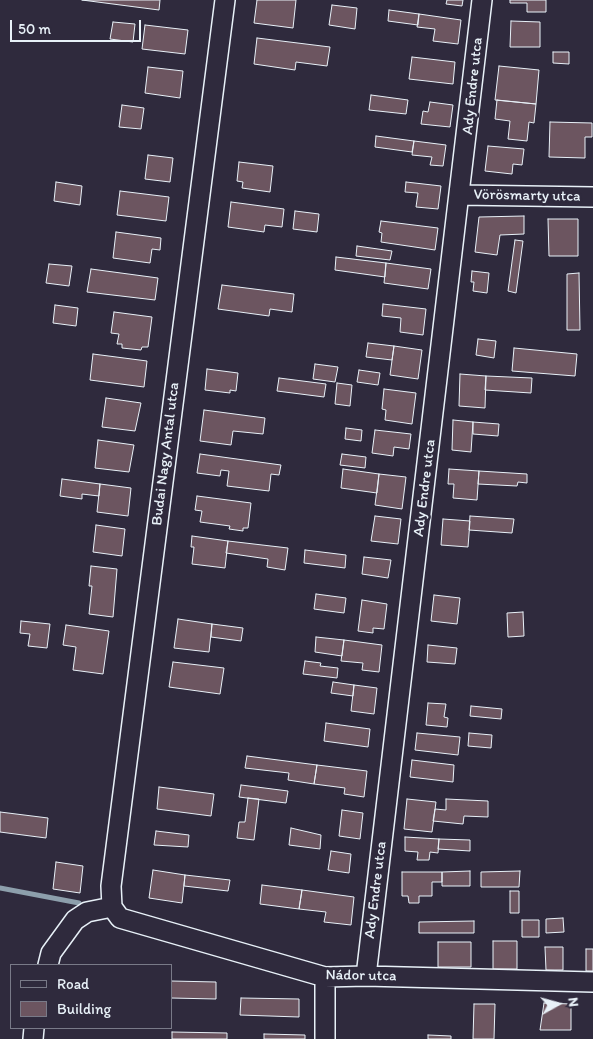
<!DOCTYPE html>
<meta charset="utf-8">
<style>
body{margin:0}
#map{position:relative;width:593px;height:1039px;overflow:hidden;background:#2f2a3d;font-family:Itim,sans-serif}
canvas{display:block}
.legend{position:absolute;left:10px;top:964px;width:162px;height:65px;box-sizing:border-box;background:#2f2a3d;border:1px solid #797a88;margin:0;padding:6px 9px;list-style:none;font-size:15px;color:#e8f1f8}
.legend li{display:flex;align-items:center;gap:10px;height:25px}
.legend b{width:25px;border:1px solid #797a88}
.north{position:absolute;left:533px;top:979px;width:50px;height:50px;-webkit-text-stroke:4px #2f2a3d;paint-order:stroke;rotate:83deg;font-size:14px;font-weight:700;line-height:20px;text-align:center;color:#e8f1f8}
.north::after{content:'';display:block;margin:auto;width:18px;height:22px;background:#e8f1f8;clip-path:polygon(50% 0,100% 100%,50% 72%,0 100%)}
.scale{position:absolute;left:10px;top:20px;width:131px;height:22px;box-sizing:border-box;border:2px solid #e8f1f8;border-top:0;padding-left:6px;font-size:15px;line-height:18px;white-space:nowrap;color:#e8f1f8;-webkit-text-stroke:4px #2f2a3d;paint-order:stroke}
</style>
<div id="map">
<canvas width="593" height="1039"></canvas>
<ul class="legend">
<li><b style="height:6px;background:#2f2a3d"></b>Road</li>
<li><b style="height:14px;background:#6c5560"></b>Building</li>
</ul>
<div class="north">N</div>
<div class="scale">50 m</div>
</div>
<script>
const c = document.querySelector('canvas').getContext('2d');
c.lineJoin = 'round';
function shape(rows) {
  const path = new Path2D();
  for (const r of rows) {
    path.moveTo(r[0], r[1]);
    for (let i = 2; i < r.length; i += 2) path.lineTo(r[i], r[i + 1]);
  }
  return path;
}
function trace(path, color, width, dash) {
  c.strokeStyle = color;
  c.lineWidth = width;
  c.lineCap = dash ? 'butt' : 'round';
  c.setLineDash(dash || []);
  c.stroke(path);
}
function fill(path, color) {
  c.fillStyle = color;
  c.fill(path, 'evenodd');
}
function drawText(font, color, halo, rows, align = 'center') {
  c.font = font + ' Itim,sans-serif';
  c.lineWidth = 5;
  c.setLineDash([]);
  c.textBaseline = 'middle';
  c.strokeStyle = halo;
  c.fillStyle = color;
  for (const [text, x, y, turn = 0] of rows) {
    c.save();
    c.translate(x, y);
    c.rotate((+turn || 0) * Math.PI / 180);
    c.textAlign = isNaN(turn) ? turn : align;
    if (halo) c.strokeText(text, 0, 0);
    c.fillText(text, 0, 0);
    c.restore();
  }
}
trace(shape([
 [0,888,79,903]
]), '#8d9fac', 5);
const building = shape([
 [82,0,160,0,159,10,82,0],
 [257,0,296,0,293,28,254,23,257,0],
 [447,0,463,0,462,6,446,4,447,0],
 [510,0,546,0,546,12,527,12,527,3,510,3,510,0],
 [332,5,357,8,355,29,329,25,332,5],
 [389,10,419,14,418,25,388,21,389,10],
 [419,14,461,20,458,44,433,41,435,29,417,27,419,14],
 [511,21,540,22,540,47,510,47,511,21],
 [113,22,135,24,133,42,110,39,113,22],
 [145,25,188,30,185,54,142,49,145,25],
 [257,38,330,47,327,66,296,62,295,70,254,64,257,38],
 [553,52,569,52,569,64,553,63,553,52],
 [412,57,455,62,453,84,409,79,412,57],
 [499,66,539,70,536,104,495,100,499,66],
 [148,67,183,71,180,98,145,93,148,67],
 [371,95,408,100,406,114,369,110,371,95],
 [497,100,536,104,534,123,529,122,527,141,508,139,510,121,495,119,497,100],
 [430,102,453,105,450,127,421,124,423,111,428,112,430,102],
 [122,105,144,108,141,129,119,127,122,105],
 [550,122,592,123,592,137,585,137,585,158,549,157,550,122],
 [376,136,414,141,412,152,375,147,376,136],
 [414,141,446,145,443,166,430,165,432,157,412,155,414,141],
 [488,146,524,149,522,165,513,164,512,174,485,171,488,146],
 [148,155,173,158,170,182,145,179,148,155],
 [239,162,273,166,270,192,242,188,243,182,237,181,239,162],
 [56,182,82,186,80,205,54,201,56,182],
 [406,182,441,186,438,209,416,207,418,193,405,192,406,182],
 [120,191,169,197,166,221,117,215,120,191],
 [231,202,284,209,282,227,265,225,264,232,228,227,231,202],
 [295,211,319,214,317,232,293,229,295,211],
 [524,216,524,234,500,235,497,255,475,252,479,217,524,216],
 [548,219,578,219,578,256,549,256,548,219],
 [381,221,438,228,435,250,381,242,382,233,379,232,381,221],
 [116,232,161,238,160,250,152,249,150,263,113,258,116,232],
 [515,240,523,241,516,293,508,291,515,240],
 [357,246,392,251,390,260,356,256,357,246],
 [336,257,386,263,385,277,335,270,336,257],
 [386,263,431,269,428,289,384,283,386,263],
 [49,264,72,266,69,286,46,283,49,264],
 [91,269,158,278,155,300,87,292,91,269],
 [472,271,489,273,487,293,473,291,474,282,471,282,472,271],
 [579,273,580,330,567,330,567,274,579,273],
 [222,285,294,294,292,312,270,309,269,316,218,309,222,285],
 [383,304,426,309,423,335,400,332,401,318,382,316,383,304],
 [55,305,78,308,76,326,53,323,55,305],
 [114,312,152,317,148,347,142,347,141,350,122,348,122,344,117,344,119,334,111,333,114,312],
 [478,339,496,341,494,358,476,355,478,339],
 [368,343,394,346,392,360,366,357,368,343],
 [394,346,422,350,418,379,390,375,394,346],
 [514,348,577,354,575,376,512,371,514,348],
 [93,354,147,361,144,387,90,380,93,354],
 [315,364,338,367,335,382,313,379,315,364],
 [207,369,238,373,236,391,230,390,230,393,205,390,207,369],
 [359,370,380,373,378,385,357,382,359,370],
 [460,374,486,376,485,408,459,406,460,374],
 [486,376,532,378,531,393,485,390,486,376],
 [279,378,326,384,324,397,277,391,279,378],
 [337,383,352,385,350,406,335,404,337,383],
 [384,389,416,393,412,424,385,420,386,410,382,409,384,389],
 [106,398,141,403,135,431,102,427,106,398],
 [204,410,265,418,263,434,233,431,231,445,200,441,204,410],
 [453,420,473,422,471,452,452,450,453,420],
 [473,422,499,424,498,436,473,434,473,422],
 [346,428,362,430,361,441,345,439,346,428],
 [375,430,411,434,409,449,394,447,393,456,372,453,375,430],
 [98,440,134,445,129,472,95,468,98,440],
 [200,454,281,465,279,475,271,474,269,491,227,486,229,471,221,470,220,476,197,473,200,454],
 [342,454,366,457,365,468,340,465,342,454],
 [343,469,379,474,377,493,341,488,343,469],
 [449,469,479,471,477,500,453,498,454,484,448,484,449,469],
 [479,471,527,474,527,483,518,482,517,486,478,484,479,471],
 [379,474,406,477,402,509,375,505,379,474],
 [62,479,100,484,99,496,82,494,82,499,60,496,62,479],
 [100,484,131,488,128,516,97,512,100,484],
 [197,496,251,503,248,528,243,528,243,531,229,529,230,526,200,522,202,511,195,510,197,496],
 [375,516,401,519,398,544,371,541,375,516],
 [470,516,514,519,512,533,469,530,470,516],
 [443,519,470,521,468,547,441,545,443,519],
 [96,525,125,529,122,556,93,552,96,525],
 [192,536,228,541,225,568,192,564,194,547,191,547,192,536],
 [228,541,288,548,285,570,267,567,268,559,226,553,228,541],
 [305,550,346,555,345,568,304,563,305,550],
 [364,557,391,560,388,578,362,574,364,557],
 [91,566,117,569,113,617,89,614,92,586,89,586,91,566],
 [316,594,346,598,344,613,314,609,316,594],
 [434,595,460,598,457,624,431,621,434,595],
 [362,600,387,604,384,629,373,628,373,633,358,631,362,600],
 [523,612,524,636,508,637,507,613,523,612],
 [178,619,212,624,209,652,174,648,178,619],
 [21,621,50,624,47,648,28,646,30,634,20,633,21,621],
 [212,624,243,628,241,641,211,637,212,624],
 [66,625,109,631,103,674,73,670,76,647,63,645,66,625],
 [316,637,344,640,342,656,315,652,316,637],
 [344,640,382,645,379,672,362,670,363,663,341,661,344,640],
 [428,645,457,648,455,664,427,662,428,645],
 [305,661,321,663,320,666,338,668,337,678,303,674,305,661],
 [173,662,224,668,220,694,169,687,173,662],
 [333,682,354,685,353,696,331,693,333,682],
 [354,685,377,688,374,714,351,711,354,685],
 [428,703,446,704,444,717,448,718,447,727,426,725,428,703],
 [471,706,502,709,501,719,470,716,471,706],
 [326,723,370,729,368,747,324,741,326,723],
 [417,733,460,737,458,755,415,750,417,733],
 [469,733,492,735,491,748,468,746,469,733],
 [247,756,317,765,314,784,288,780,289,773,245,768,247,756],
 [412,760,454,765,453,782,410,777,412,760],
 [317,765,367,771,364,797,344,794,345,788,314,784,317,765],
 [241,785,288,791,286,803,239,797,241,785],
 [159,787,214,794,211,816,157,809,159,787],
 [248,798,259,799,254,840,237,838,239,822,245,822,248,798],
 [407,799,436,802,432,832,404,829,407,799],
 [446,799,488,801,488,817,464,816,463,824,433,821,435,809,446,810,446,799],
 [342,810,363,813,360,839,339,836,342,810],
 [0,812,48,818,46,838,0,832,0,812],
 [291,828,321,835,320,849,289,845,291,828],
 [156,831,189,835,188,847,154,845,156,831],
 [405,837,439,839,438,853,430,852,429,860,417,860,418,852,405,851,405,837],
 [439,839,470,840,470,851,438,849,439,839],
 [331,851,351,854,349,873,328,870,331,851],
 [56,862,83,866,80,893,53,889,56,862],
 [153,870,185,875,182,903,149,898,153,870],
 [470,871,470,886,442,886,442,872,470,871],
 [520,871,519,887,481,887,481,872,520,871],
 [402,872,442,872,442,882,432,882,432,896,419,896,419,903,409,903,408,896,402,896,402,872],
 [185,875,230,880,228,891,184,886,185,875],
 [262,885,302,890,299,909,260,904,262,885],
 [302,890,354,897,351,925,324,922,326,912,299,909,302,890],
 [510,891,519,891,519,913,510,913,510,891],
 [563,918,564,932,546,933,546,919,563,918],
 [522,920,539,920,539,937,522,937,522,920],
 [474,921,474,933,419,933,419,922,474,921],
 [493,941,517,941,517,969,493,969,493,941],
 [438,942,471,942,471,967,438,967,438,942],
 [545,947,563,947,563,970,546,970,545,947],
 [586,949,593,949,593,971,586,971,586,949],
 [171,981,216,982,216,999,171,998,171,981],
 [241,998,299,999,299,1017,240,1015,241,998],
 [544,1003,571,1004,571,1030,540,1030,544,1003],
 [474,1004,495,1004,494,1039,473,1039,474,1004],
 [172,1032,227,1033,227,1039,172,1039,172,1032],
 [264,1034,305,1035,305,1039,264,1039,264,1034],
 [428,1035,451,1036,451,1039,428,1039,428,1035]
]);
fill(building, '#6c5560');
trace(building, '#e8f1f8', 1);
const street = shape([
 [461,195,593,197],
 [112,907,111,886,225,0],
 [112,907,120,918,325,977,366,976,593,982],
 [48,965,51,953,75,920,87,912,112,907],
 [366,976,482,0],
 [33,1039,34,1028],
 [325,1039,325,977]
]);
trace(street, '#e8f1f8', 22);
trace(street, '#2f2a3d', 19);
drawText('15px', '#e8f1f8', '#2f2a3d', [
 ["Ady Endre utca",473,86,-84],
 ["Vörösmarty utca",527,196,1],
 ["Budai Nagy Antal utca",166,454,-83],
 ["Ady Endre utca",425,488,-83],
 ["Ady Endre utca",376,890,-83],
 ["Nádor utca",361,976,1]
]);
</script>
